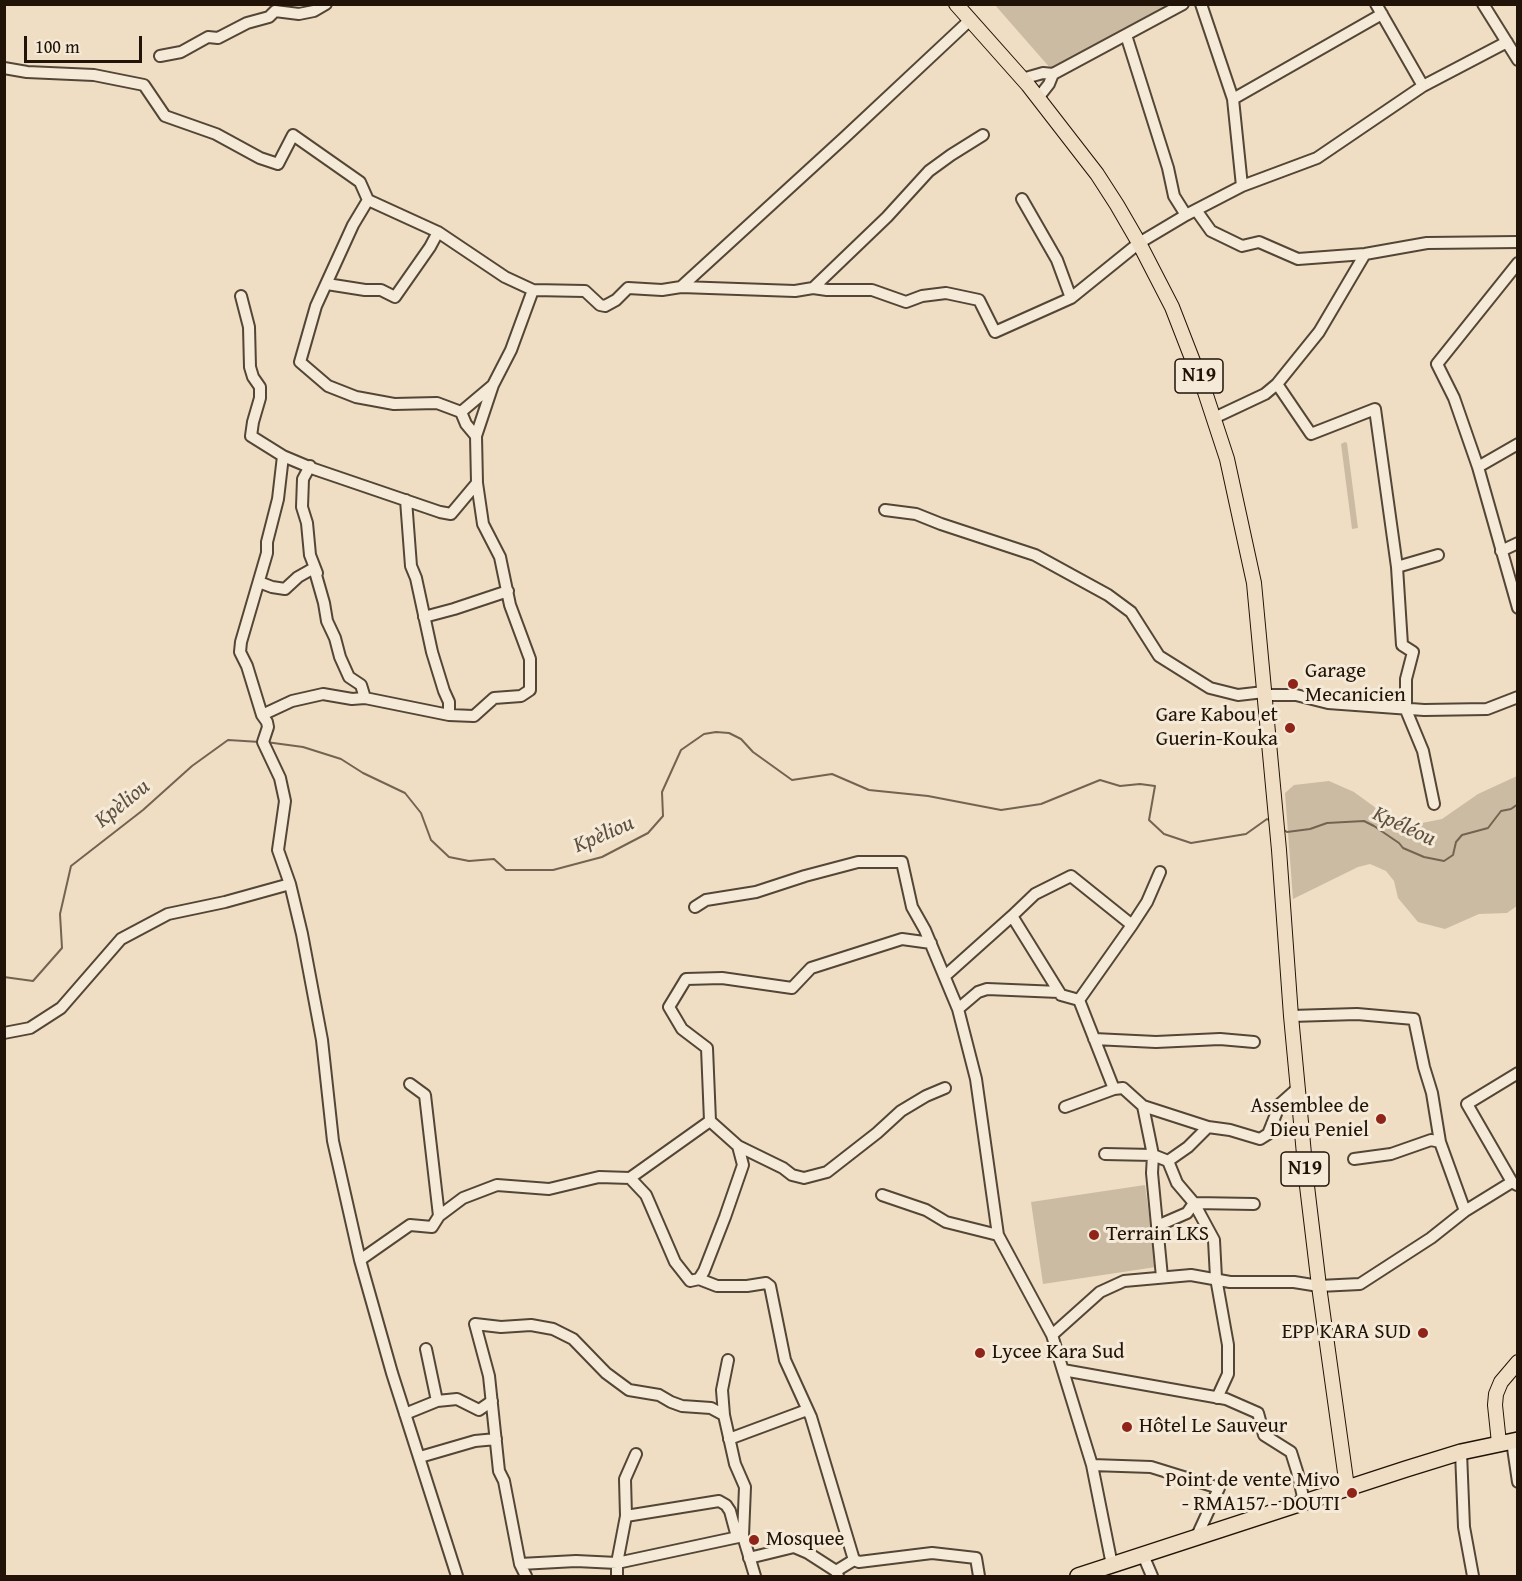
<!DOCTYPE html>
<meta charset="utf-8">
<style>
body{margin:0}
#map{position:relative;width:1522px;height:1581px;overflow:hidden;background:#efdec3;font-family:"Gentium Book Plus",serif}
canvas{display:block}
.frame{position:absolute;inset:0;border:6px solid #211307;pointer-events:none}
.scale{position:absolute;left:24px;top:36px;width:118px;height:27px;box-sizing:border-box;border:3px solid #211307;border-top:0;padding-left:8px;font-size:18px;line-height:21px;white-space:nowrap;color:#211307;-webkit-text-stroke:4px #f5ead8;paint-order:stroke}
</style>
<div id="map">
<canvas width="1522" height="1581"></canvas>
<div class="frame"></div>
<div class="scale">100 m</div>
</div>
<script>
const c = document.querySelector('canvas').getContext('2d');
c.lineJoin = 'round';
function fill(path, color) {
  c.fillStyle = color;
  c.fill(path, 'evenodd');
}
function shape(rows) {
  const path = new Path2D();
  for (const r of rows) {
    path.moveTo(r[0], r[1]);
    for (let i = 2; i < r.length; i += 2) path.lineTo(r[i], r[i + 1]);
  }
  return path;
}
function trace(path, color, width, dash) {
  c.strokeStyle = color;
  c.lineWidth = width;
  c.lineCap = dash ? 'butt' : 'round';
  c.setLineDash(dash || []);
  c.stroke(path);
}
function drawText(font, color, halo, rows, align = 'center') {
  c.font = font + ' "Gentium Book Plus",serif';
  c.lineWidth = 6;
  c.setLineDash([]);
  c.textBaseline = 'middle';
  c.strokeStyle = halo;
  c.fillStyle = color;
  for (const [text, x, y, turn = 0] of rows) {
    c.save();
    c.translate(x, y);
    c.rotate((+turn || 0) * Math.PI / 180);
    c.textAlign = isNaN(turn) ? turn : align;
    if (halo) c.strokeText(text, 0, 0);
    c.fillText(text, 0, 0);
    c.restore();
  }
}
fill(shape([
 [995,5,1168,5,1051,69],
 [1345,442,1347,443,1358,528,1352,529,1341,444],
 [1517,776,1517,906,1507,913,1479,914,1445,929,1418,922,1398,898,1394,881,1386,871,1370,864,1358,867,1293,899,1285,793,1294,785,1329,781,1354,792,1402,827,1442,819,1478,794],
 [1145,1185,1156,1267,1043,1284,1031,1202]
]), '#ccbba3');
trace(shape([
 [266,742,303,747,341,759,363,773,405,793,421,813,431,840,449,857,469,861,494,859,506,870,553,870,602,857,648,833,663,816,662,792,681,750,704,734,716,732,729,733,741,739,753,752,792,780,832,774,869,790,928,796,1001,810,1041,804,1100,780,1120,786,1140,784,1155,786,1149,820,1164,834,1191,843,1246,834,1267,819,1272,822],
 [1284,830,1287,832,1310,829,1327,823,1364,821,1374,826,1399,843,1403,848,1424,857,1444,861,1453,855,1456,842,1462,835,1488,828,1501,811,1511,809,1518,804],
 [4,977,33,981,62,948,60,914,71,866,143,810,192,766,228,740,260,742]
]), '#736351', 2);
const minor = shape([
 [1201,4,1233,99,1242,186],
 [1376,4,1423,86],
 [1483,4,1518,60],
 [1126,35,1168,168,1174,196,1186,215],
 [160,56,181,52,208,37,218,38,247,23,269,17,275,11,299,14,314,11,326,4],
 [4,68,27,72,94,75,144,85,165,116,216,134,260,158,278,164,293,135,360,182,368,200,438,232,505,277,533,290,585,291,600,305,605,306,616,300,628,288,662,290,681,287,795,291,813,288,827,290,872,290,906,302,922,296,946,293,979,300,995,332,1071,298,1139,243,1186,215,1242,186,1317,158,1423,86,1507,42],
 [1022,79,1043,73,1053,74,1183,4],
 [1038,98,1049,84,1053,74],
 [1233,99,1382,14],
 [1022,199,1057,260,1071,298],
 [368,200,353,225,316,306,300,362,328,386,356,397,394,404,437,403,461,412,493,385],
 [1196,210,1211,231,1242,246,1259,242,1298,259,1365,254,1427,243,1518,242],
 [1518,263,1437,364,1454,398,1478,467,1518,608],
 [327,284,365,290,381,290,395,297,430,247,438,232],
 [681,287,845,137,970,20],
 [813,288,887,217,929,171,951,155,983,135],
 [241,296,249,327,250,367,253,377,260,387,260,398,253,422,251,436,283,456,314,469,440,512,451,514,477,483,476,436,493,385,511,350,533,290],
 [1277,384,1311,434,1375,409,1397,567,1402,645,1413,652,1406,679,1406,710,1423,751,1434,804],
 [461,412,466,424,476,436],
 [1214,418,1265,394,1277,384,1319,332,1365,254],
 [283,456,278,499,267,542,267,553,241,642,240,652,247,666,262,715,267,722,268,727,263,742,280,778,285,801,278,850,290,884],
 [310,466,303,479,302,507,307,523,310,555,317,573],
 [1478,467,1518,444],
 [406,500,411,566,416,578,432,652,444,691,449,702,449,715],
 [885,510,916,514,941,524,1035,555,1108,595,1131,612,1159,656,1210,688,1238,695,1264,692],
 [1501,551,1518,543],
 [1397,567,1438,555],
 [259,582,272,587,285,589,298,577,314,568,324,603,327,621,335,638,340,657,349,677,361,685,365,698],
 [424,617,454,609,508,591],
 [1264,695,1296,695,1328,703,1424,710,1487,709,1518,697],
 [262,715,292,701,323,694,352,699,365,698,449,715,474,716,494,698,521,696,530,690,530,659,510,605,500,557,483,524,477,483],
 [695,907,706,900,756,892,805,876,858,862,902,862,912,907,925,930,958,1009,976,1079,998,1235,1052,1335,1092,1465,1112,1565],
 [1012,916,1035,894,1071,876,1132,925,1079,1000],
 [1132,925,1147,902,1160,872],
 [931,943,902,939,811,968,792,988,722,978,686,979,669,1007,682,1029,707,1048,710,1121,738,1146,783,1168,792,1175,804,1178,827,1172,877,1133,901,1111,926,1096,945,1088],
 [945,976,1012,916,1061,995,1079,1000,1114,1089,1123,1088,1143,1106,1153,1155,1152,1173,1162,1277],
 [958,1009,978,992,987,989,1059,992],
 [1291,1016,1357,1014,1414,1019,1424,1067,1432,1093,1440,1142,1465,1211],
 [4,1033,30,1028,61,1008,121,939,168,914,225,902,290,884,302,934,322,1040,333,1141,360,1260,392,1373,457,1576],
 [1094,1039,1156,1042,1220,1039,1254,1042],
 [410,1084,425,1095,439,1216],
 [1143,1106,1208,1127,1230,1130,1260,1139,1268,1134,1280,1104,1298,1088],
 [1065,1107,1114,1089],
 [1105,1154,1153,1155,1168,1161,1177,1183,1194,1203,1214,1240,1216,1278,1228,1345,1228,1374,1217,1398],
 [1354,1159,1391,1154,1431,1140,1440,1142],
 [1168,1161,1188,1147,1208,1127],
 [630,1178,646,1195,675,1262,690,1281,699,1279,717,1286,747,1286,766,1283,770,1286,785,1360,811,1417,854,1560],
 [1517,1185,1512,1182,1467,1104,1518,1073],
 [882,1195,926,1210,946,1222,998,1235],
 [1194,1203,1254,1204],
 [1157,1226,1187,1213,1194,1203],
 [360,1260,410,1225,432,1227,439,1216,463,1198,497,1185,549,1189,599,1177,630,1178,710,1121],
 [699,1279,704,1271,725,1217,743,1165,738,1146],
 [1052,1335,1100,1292,1124,1281,1191,1275,1230,1282,1294,1282,1319,1286,1360,1284,1431,1238,1465,1211,1512,1182],
 [426,1349,437,1401],
 [1063,1370,1226,1399,1258,1413,1264,1435,1291,1452,1297,1471,1304,1501],
 [405,1414,437,1401,457,1399,479,1410,492,1401],
 [724,1415,722,1390,728,1360],
 [729,1439,807,1410],
 [1512,1441,1518,1482],
 [1461,1452,1464,1527,1473,1576],
 [420,1457,475,1441,496,1439],
 [1092,1465,1151,1467,1219,1488,1196,1538],
 [626,1516,719,1501,726,1505,730,1511,737,1537],
 [1143,1555,1152,1576],
 [749,1558,794,1547,808,1553,836,1571,838,1576],
 [520,1564,576,1561,617,1563,743,1536],
 [836,1571,854,1560,859,1562,932,1553,976,1558,979,1576],
 [526,1576,520,1564,504,1481,499,1471,489,1376,475,1324,501,1327,531,1325,553,1329,573,1339,606,1373,629,1390,659,1395,671,1402,682,1406,711,1408,724,1415,735,1464,745,1487,743,1536,755,1576],
 [617,1576,617,1563,626,1516,625,1479,636,1454]
]);
const major = shape([
 [956,4,1028,85,1097,174,1117,205,1139,243,1172,307,1205,392,1227,459,1254,583,1279,850,1291,1016,1307,1186,1319,1286,1347,1487],
 [1499,1443,1495,1405,1496,1394,1501,1382,1518,1362]
]);
const highway = shape([
 [1078,1576,1406,1469,1461,1452,1518,1440]
]);
trace(minor, '#544636', 14);
trace(major, '#211307', 16);
trace(highway, '#211307', 18);
trace(minor, '#f5ead8', 10);
trace(major, '#efdec3', 14);
trace(highway, '#efdec3', 15);
for (const [x, y, r, color] of [
 [1293,684,6,"#8f2418"],
 [1290,728,6,"#8f2418"],
 [1381,1119,6,"#8f2418"],
 [1094,1235,6,"#8f2418"],
 [1423,1333,6,"#8f2418"],
 [980,1353,6,"#8f2418"],
 [1127,1427,6,"#8f2418"],
 [1352,1493,6,"#8f2418"],
 [754,1540,6,"#8f2418"]
]) {
  const dot = new Path2D();
  dot.arc(x, y, r, 0, 2 * Math.PI);
  c.fillStyle = color;
  c.fill(dot);
  trace(dot, '#f5ead8', 2);
}
for (const [x, y, w] of [
 [1199,376,48],
 [1305,1169,48]
]) {
  const box = new Path2D();
  box.roundRect(x - w / 2, y - 17, w, 34, 4.5);
  c.fillStyle = '#f5ead8';
  c.fill(box);
  trace(box, '#211307', 1.5);
}
drawText('bold 20px', '#211307', null, [
 ["N19",1199,376],
 ["N19",1305,1169]
]);
drawText('21px', '#211307', '#f5ead8', [
 ["Garage",1305,672],
 ["Mecanicien",1305,696],
 ["Gare Kabou et",1278,716,"right"],
 ["Guerin-Kouka",1278,740,"right"],
 ["Assemblee de",1369,1107,"right"],
 ["Dieu Peniel",1369,1131,"right"],
 ["Terrain LKS",1106,1235],
 ["EPP KARA SUD",1411,1333,"right"],
 ["Lycee Kara Sud",992,1353],
 ["Hôtel Le Sauveur",1139,1427],
 ["Point de vente Mivo",1340,1481,"right"],
 ["- RMA157 - DOUTI",1340,1505,"right"],
 ["Mosquee",766,1540]
], 'left');
drawText('italic 22px', '#5e4f3f', '#f5ead8', [
 ["Kpèliou",123,804,-39],
 ["Kpéléou",1404,827,25],
 ["Kpèliou",604,835,-23]
]);
</script>
